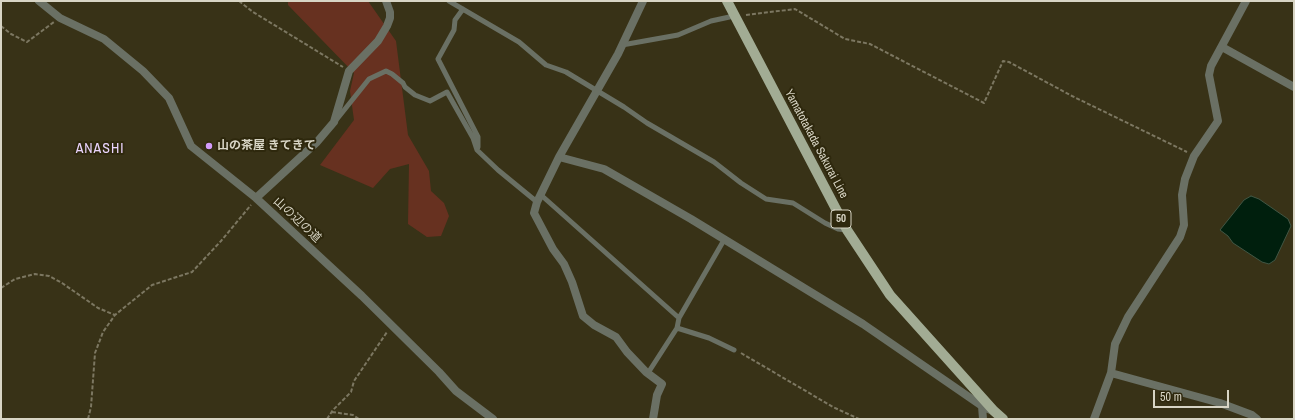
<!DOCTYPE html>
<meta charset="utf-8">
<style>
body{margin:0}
#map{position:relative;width:1295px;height:420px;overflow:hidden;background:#383217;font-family:"Archivo Narrow",sans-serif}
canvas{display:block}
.frame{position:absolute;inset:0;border:2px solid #d8d5c5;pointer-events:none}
.scale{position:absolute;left:1153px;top:390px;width:76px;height:18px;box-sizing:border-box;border:2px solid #d8d5c5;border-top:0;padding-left:5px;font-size:12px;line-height:14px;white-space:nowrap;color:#d8d5c5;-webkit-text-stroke:3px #2e280d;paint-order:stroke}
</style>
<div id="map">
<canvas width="1295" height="420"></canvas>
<div class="frame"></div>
<div class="scale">50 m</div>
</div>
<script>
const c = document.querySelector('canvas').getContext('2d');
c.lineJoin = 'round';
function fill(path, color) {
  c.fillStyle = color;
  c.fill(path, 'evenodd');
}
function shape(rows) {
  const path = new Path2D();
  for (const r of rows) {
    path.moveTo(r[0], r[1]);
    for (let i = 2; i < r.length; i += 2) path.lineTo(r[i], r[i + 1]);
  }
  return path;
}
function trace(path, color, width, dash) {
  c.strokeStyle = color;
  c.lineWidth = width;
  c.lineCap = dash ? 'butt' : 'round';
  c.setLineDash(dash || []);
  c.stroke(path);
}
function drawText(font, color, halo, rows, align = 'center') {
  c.font = font + ' "Archivo Narrow","Noto Sans JP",sans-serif';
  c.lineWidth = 4;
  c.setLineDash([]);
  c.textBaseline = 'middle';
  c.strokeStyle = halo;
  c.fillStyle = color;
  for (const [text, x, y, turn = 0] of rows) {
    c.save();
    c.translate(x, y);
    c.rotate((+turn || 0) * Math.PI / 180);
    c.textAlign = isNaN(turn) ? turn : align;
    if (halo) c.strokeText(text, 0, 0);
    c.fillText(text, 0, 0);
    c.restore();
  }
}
fill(shape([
 [288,1,368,1,396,41,408,135,429,171,431,191,444,203,449,216,441,236,427,237,408,224,409,164,390,169,373,188,320,165,354,120,350,91,354,73,288,5]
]), '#673120');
const water = shape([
 [1251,196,1259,199,1288,219,1291,226,1275,260,1269,264,1262,262,1233,243,1228,236,1220,230,1244,200,1251,196]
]);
fill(water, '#001f0d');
trace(water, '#415644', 1);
trace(shape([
 [239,1,253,12,343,67],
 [746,15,795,9,845,39,870,44,984,103,1003,61,1009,62,1072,96,1187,152],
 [1,26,11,34,27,42,54,22],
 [1,288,15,279,35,274,49,276,62,283,98,308,115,315],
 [741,353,833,407,859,419],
 [332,412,353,415,359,419],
 [88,419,91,407,95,353,103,332,115,315,152,285,192,272,221,241,251,205],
 [327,419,333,410,351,392,354,381,387,332]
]), '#7c7761', 2, [4, 2]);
trace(shape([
 [449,1,519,42,546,65,566,72,624,107,647,123,714,162,741,183,766,199,793,203,825,223,838,229,847,230],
 [463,9,455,20,454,30,438,59,478,137,478,147],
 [622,45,678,35,711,21,734,16],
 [337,119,369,79,386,71,392,74,403,83,405,87,415,95,430,101,447,92,473,138,477,150,498,170,537,202],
 [541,195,679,318],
 [677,328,709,338,734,350],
 [648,373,677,328,679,318,724,240]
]), '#6a7064', 5);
trace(shape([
 [39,1,60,18,104,39,143,71,169,98,191,146,256,198,362,296,439,372,456,391,493,419],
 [643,1,618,54,559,157,537,202,534,213,553,249,564,264,572,282,583,316,594,325,616,337,627,352,646,372,662,384,657,395,653,419],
 [1222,47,1294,87],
 [559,157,604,169,691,219,863,324,982,406,993,411],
 [256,198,317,142,334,122,349,71,378,41,387,26,390,18,390,12,386,1],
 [1111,373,1220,403,1252,415,1257,419],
 [982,406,983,419],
 [1094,419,1111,373,1115,344,1128,317,1180,237,1184,225,1182,195,1185,179,1194,156,1218,121,1209,75,1211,66,1246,1]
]), '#6a7064', 8);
trace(shape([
 [727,1,847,230,890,295,994,411,1003,419]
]), '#a2ac94', 10);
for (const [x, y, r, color] of [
 [209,146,4,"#d39cfc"]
]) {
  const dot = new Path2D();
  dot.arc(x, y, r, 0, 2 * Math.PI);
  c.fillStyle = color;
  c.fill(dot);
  trace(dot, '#2e280d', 1.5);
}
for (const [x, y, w] of [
 [841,219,20]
]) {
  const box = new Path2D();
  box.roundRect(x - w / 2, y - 9, w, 18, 3);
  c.fillStyle = '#2e280d';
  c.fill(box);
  trace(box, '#d8d5c5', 1);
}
drawText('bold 11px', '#d8d5c5', null, [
 ["50",841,219]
]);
drawText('12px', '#d8d5c5', '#2e280d', [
 ["Yamatotakada Sakurai Line",816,144,62],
 ["山の辺の道",297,220,43]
]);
drawText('bold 12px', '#d8d5c5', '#2e280d', [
 ["山の茶屋 きてきて",217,146]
], 'left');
c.letterSpacing = '1px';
drawText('14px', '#ead4fd', '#2e280d', [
 ["ANASHI",100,149]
]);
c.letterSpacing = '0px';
</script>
